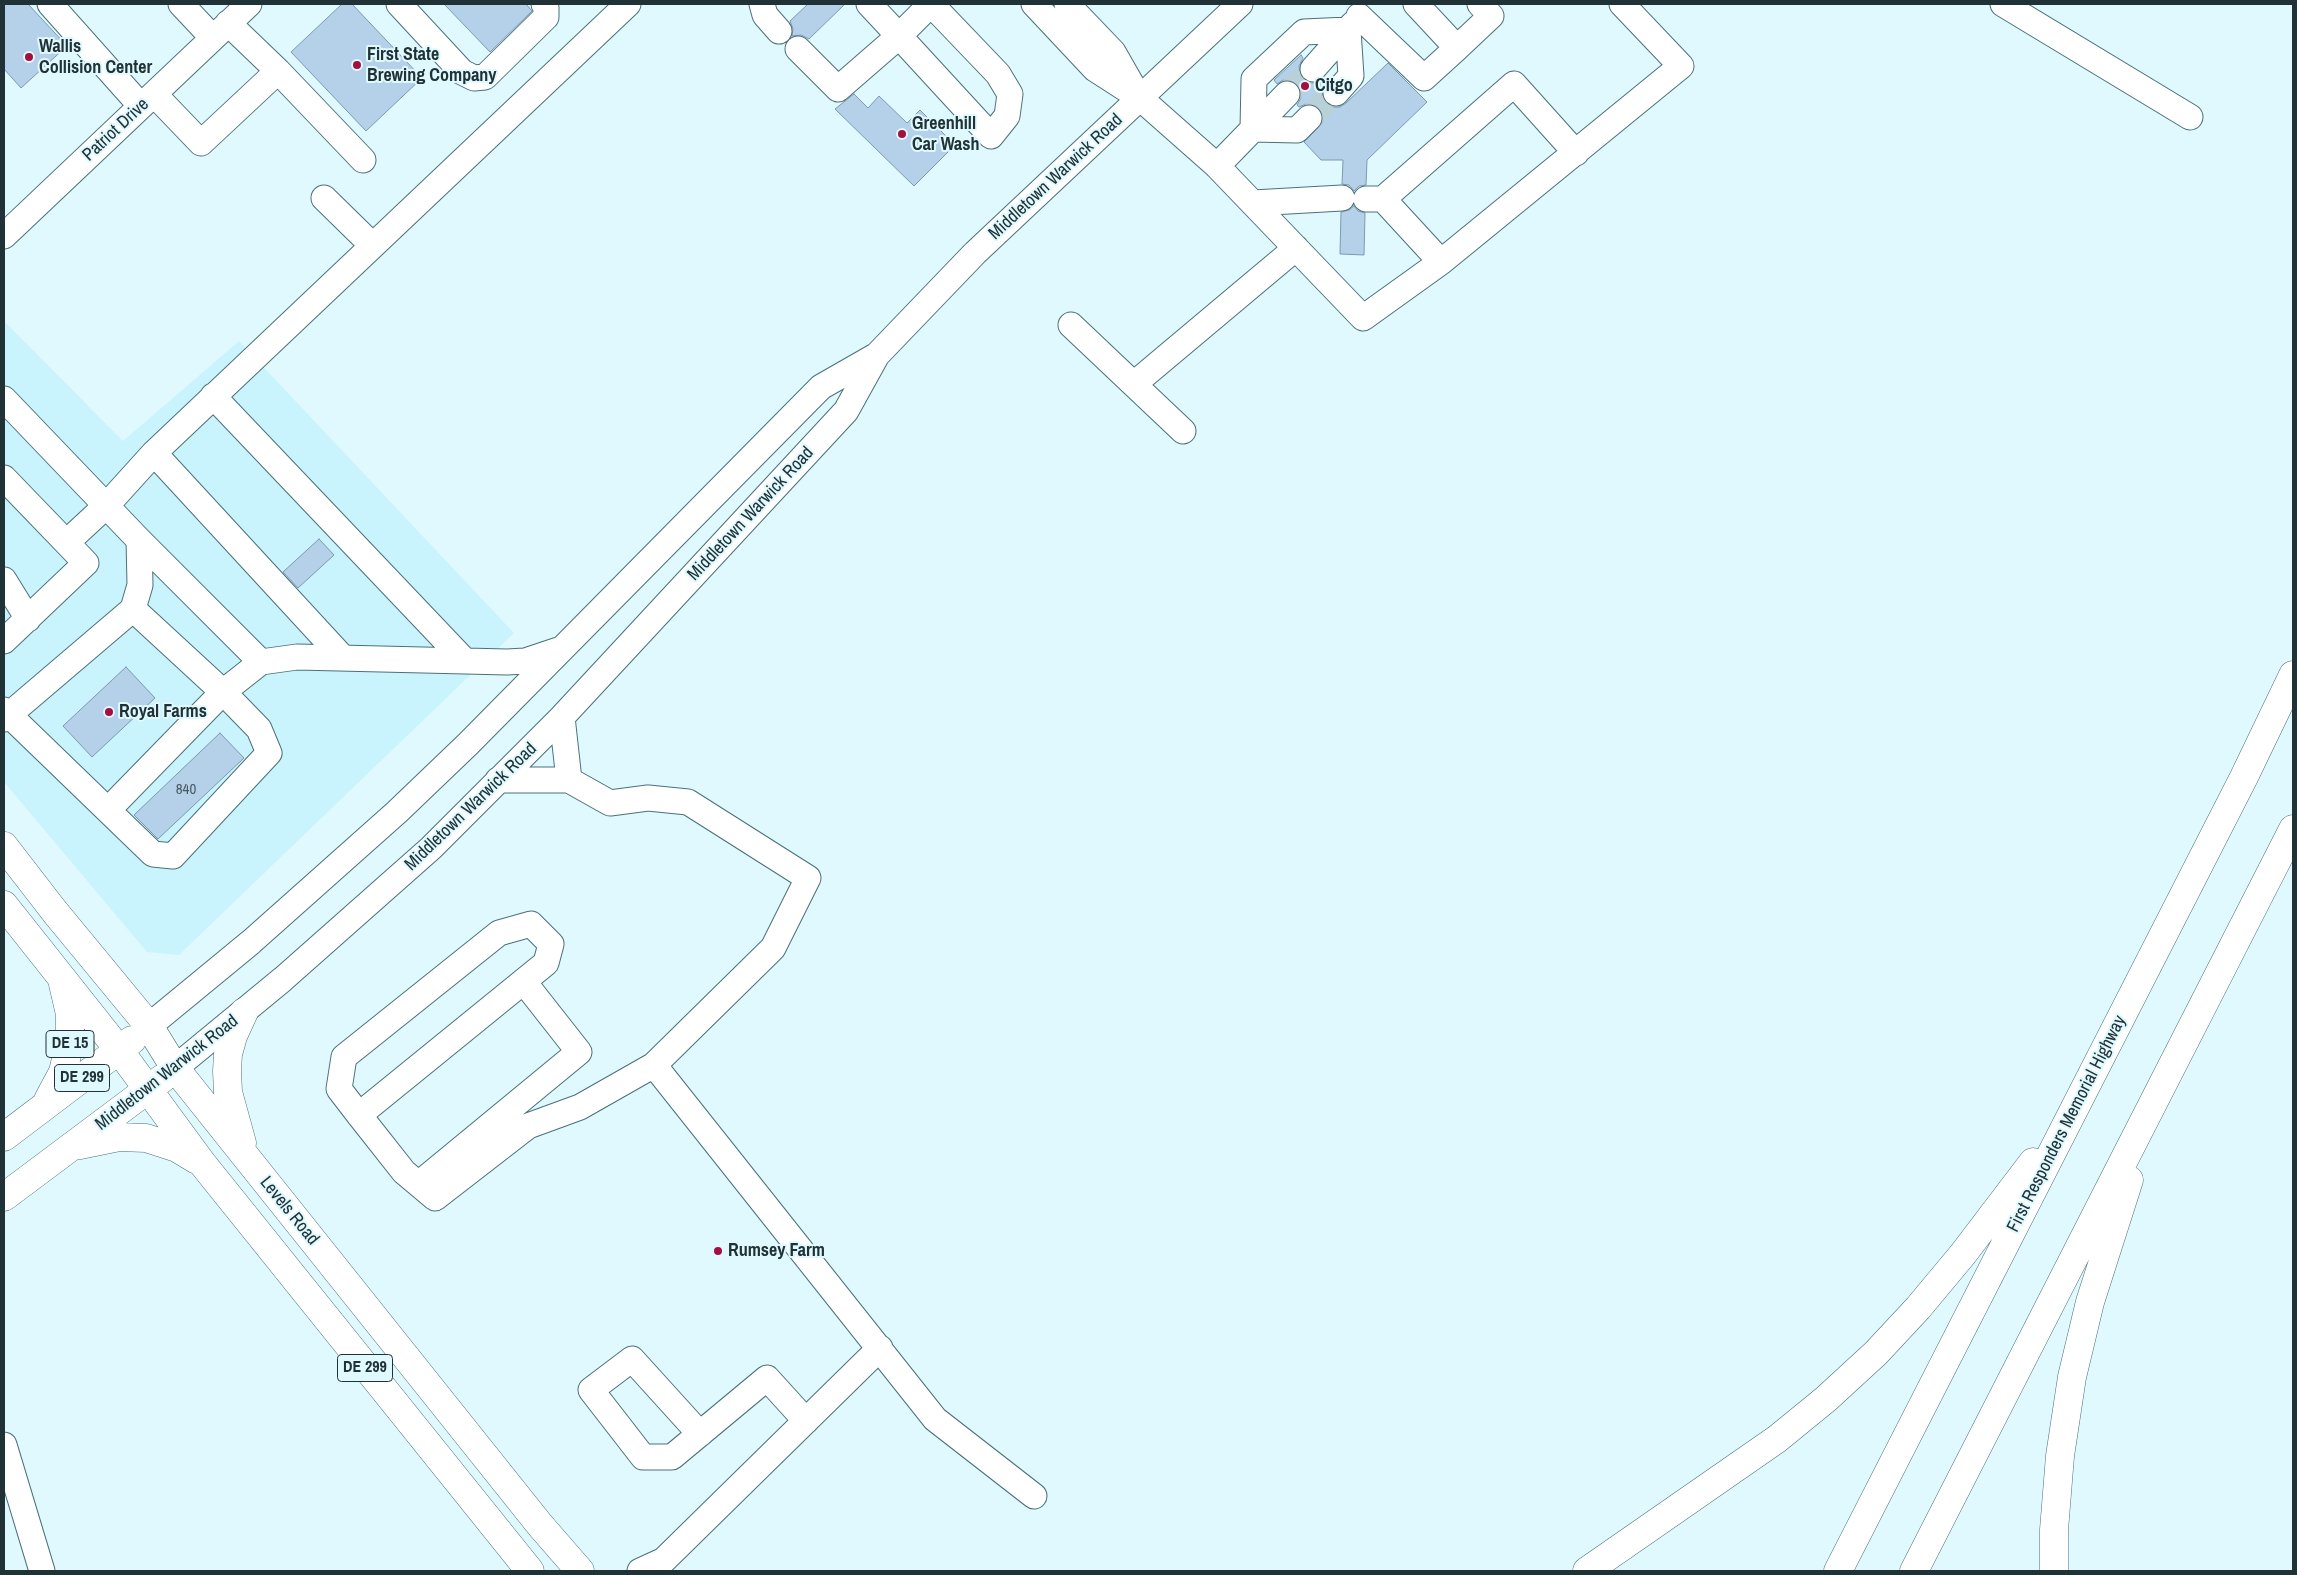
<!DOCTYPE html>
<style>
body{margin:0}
#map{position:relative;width:2297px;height:1575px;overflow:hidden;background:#dff9fe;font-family:"Archivo Narrow",sans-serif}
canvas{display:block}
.frame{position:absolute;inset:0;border:5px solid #213236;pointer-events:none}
</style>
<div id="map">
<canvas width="2297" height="1575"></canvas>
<div class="frame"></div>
</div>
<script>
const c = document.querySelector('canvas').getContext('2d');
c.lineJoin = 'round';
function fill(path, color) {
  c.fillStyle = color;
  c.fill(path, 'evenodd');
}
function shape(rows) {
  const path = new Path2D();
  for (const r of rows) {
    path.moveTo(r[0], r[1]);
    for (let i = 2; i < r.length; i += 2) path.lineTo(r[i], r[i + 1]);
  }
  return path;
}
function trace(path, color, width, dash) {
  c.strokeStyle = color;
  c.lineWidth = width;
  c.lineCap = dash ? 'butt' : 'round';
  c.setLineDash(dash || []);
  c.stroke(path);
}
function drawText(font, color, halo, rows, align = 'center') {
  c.font = font + ' "Archivo Narrow",sans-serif';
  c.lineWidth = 4;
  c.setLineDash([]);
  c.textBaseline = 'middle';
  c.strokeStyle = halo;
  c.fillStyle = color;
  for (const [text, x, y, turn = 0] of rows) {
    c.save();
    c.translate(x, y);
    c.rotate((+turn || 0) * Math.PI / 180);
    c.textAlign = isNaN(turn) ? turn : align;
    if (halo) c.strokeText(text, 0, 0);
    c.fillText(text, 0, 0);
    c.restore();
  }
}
fill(shape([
 [4,321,123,441,239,341,514,633,179,955,147,952,4,782]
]), '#caf4fd');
const building = shape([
 [4,4,28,4,67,46,21,88,4,69,4,4],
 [342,4,352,4,422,78,366,131,291,52,342,4],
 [444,4,526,4,532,11,490,52,444,4],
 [808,4,845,4,809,39,801,35,792,36,793,29,790,21,808,4],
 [1301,55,1303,58,1299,66,1300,74,1303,79,1310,83,1317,83,1323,79,1326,82,1322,90,1323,98,1326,103,1333,107,1340,107,1346,103,1388,63,1427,102,1367,160,1366,185,1359,186,1354,191,1349,185,1342,184,1343,160,1321,160,1304,142,1323,122,1323,115,1319,108,1312,104,1306,104,1299,107,1297,105,1301,98,1301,91,1297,84,1290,80,1283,80,1277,84,1274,80,1301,55],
 [854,94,868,108,879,96,907,123,920,110,955,145,914,186,835,109,854,94],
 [1354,206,1358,211,1365,213,1364,255,1340,254,1341,212,1349,210,1354,206],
 [319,539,334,555,298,588,283,572,319,539],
 [126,667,155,698,92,757,63,726,126,667],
 [220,733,244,758,158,839,134,815,220,733]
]);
fill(building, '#b5d1e9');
trace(building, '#7d98af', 1);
trace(shape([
 [1287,94,1313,69],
 [1309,118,1336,93]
]), '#b9d1d6', 25, [25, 12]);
const minor = shape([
 [50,4,141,106],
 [181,4,213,38],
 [399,4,462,72,474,78,485,77,546,17,546,7,544,4],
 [762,4,765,15,779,31],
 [1034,4,1095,69,1140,98,1217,166,1363,318,1441,262,1681,66,1622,4],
 [1067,4,1113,52,1137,94],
 [1416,4,1457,48,1491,16,1480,4],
 [2003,4,2190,117],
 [1359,16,1424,78,1457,48],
 [228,23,278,71,363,160],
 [798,49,838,89,899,36,931,4,998,74,1010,94,1007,116,991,136,899,36,869,4],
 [1313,69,1353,24],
 [154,94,201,143,278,71],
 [1309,118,1297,130,1253,129,1254,79,1304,32,1348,30,1351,76,1336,93],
 [1217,166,1287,94],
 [324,198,372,245],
 [1366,199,1383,199,1514,84,1576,153],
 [1383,199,1441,262],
 [1253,203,1342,198],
 [4,236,249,4],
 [1071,325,1183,431],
 [1134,384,1296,248],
 [213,396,465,661],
 [4,399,139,540,261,662],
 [154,453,343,658],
 [4,478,86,563,4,641],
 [67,542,107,505,154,453,628,4],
 [4,580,28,619],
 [4,710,153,854,173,856,269,753,259,729,223,692,133,609],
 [4,719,133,609,140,585,139,540],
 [498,780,569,780,562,717],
 [569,780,610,803,648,798,688,802,808,878,773,948,654,1065,935,1419,1034,1496],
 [108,810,223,692,261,662,297,657,507,662,525,661,558,650],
 [149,1026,251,942,397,812,468,744,821,387,877,355],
 [175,1068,283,979,431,848,562,717,846,411,877,355,975,253,1240,4],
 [359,1115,546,963,551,944,531,924,499,933,344,1057,339,1089,359,1115,404,1172,435,1198,528,1126,580,1107,654,1065],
 [420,1183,579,1052,524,982],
 [700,1434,632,1359,591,1390,643,1457,672,1457,767,1378,806,1421],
 [4,1445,42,1571],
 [640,1571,664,1560,880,1348]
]);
const major = shape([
 [4,846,55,912,149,1026,175,1068,540,1525,580,1571],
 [4,905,119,1050,202,1163,530,1571],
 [48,1100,63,1072,70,1042,70,1014,63,984],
 [4,1137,132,1040],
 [242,1143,228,1092,227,1071,228,1054,233,1036,244,1012],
 [80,1145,119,1137,146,1138,177,1148,197,1160],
 [4,1197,163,1078]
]);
const highway = shape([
 [1587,1571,1777,1439,1826,1399,1876,1353,1918,1308,1963,1254,2033,1162],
 [1838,1571,2244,777,2293,675],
 [1914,1571,2293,829],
 [2054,1571,2054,1530,2060,1456,2072,1377,2090,1302,2129,1180]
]);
trace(minor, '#4a7179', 27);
trace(major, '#4a7179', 29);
trace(highway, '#4a7179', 29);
trace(minor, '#fff', 25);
trace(major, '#fff', 28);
trace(highway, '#fff', 28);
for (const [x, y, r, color] of [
 [29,57,5,"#a60e3f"],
 [357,65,5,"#a60e3f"],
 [1305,86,5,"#a60e3f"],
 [902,134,5,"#a60e3f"],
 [109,712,5,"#a60e3f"],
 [718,1251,5,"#a60e3f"]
]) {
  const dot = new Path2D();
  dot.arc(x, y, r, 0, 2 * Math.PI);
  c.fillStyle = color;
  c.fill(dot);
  trace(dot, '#dff9fe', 2);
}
drawText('15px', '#465a63', null, [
 ["840",186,790]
]);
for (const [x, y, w] of [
 [70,1044,48],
 [82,1078,55],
 [365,1368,55]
]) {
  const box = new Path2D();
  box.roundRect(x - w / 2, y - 13.5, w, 27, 4);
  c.fillStyle = '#dff9fe';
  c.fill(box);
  trace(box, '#213236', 1);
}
drawText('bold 16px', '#213236', null, [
 ["DE 15",70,1044],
 ["DE 299",82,1078],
 ["DE 299",365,1368]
]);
drawText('bold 18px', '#213236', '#dff9fe', [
 ["Wallis",39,47],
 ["Collision Center",39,68],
 ["First State",367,55],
 ["Brewing Company",367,76],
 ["Citgo",1315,86],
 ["Greenhill",912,124],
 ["Car Wash",912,145],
 ["Royal Farms",119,712],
 ["Rumsey Farm",728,1251]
], 'left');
drawText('18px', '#213236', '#dff9fe', [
 ["Patriot Drive",116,130,-43],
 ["Middletown Warwick Road",1056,177,-43],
 ["Middletown Warwick Road",751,514,-47],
 ["Middletown Warwick Road",471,807,-44],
 ["Middletown Warwick Road",167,1073,-38],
 ["First Responders Memorial Highway",2067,1124,-63],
 ["Levels Road",289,1211,51]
]);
</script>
